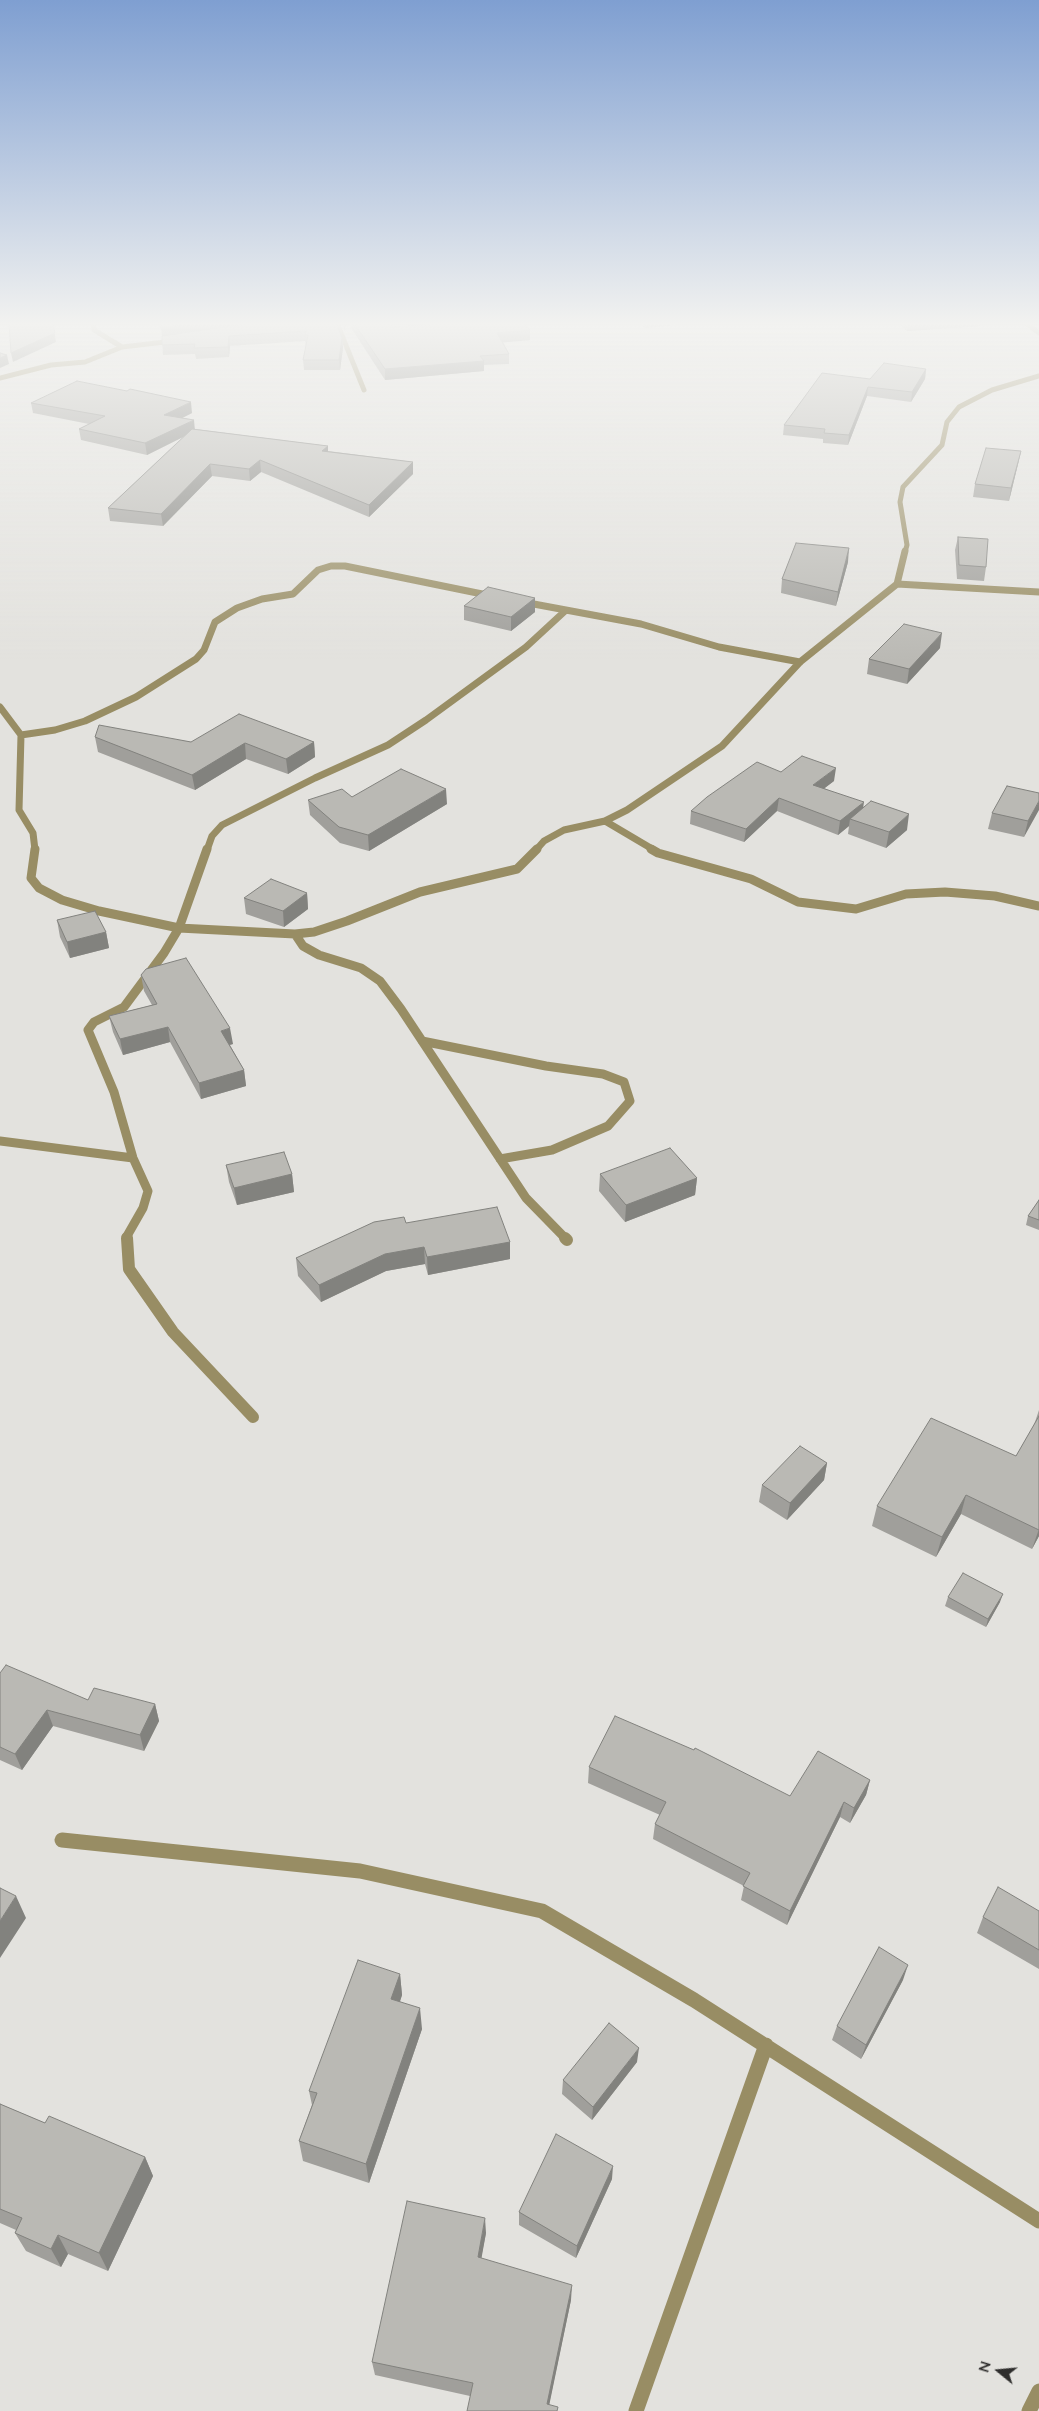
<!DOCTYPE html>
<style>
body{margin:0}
#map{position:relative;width:1039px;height:2411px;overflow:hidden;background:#e3e2de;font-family:Lato,sans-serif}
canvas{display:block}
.north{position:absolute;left:974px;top:2346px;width:50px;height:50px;-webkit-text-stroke:4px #e3e2de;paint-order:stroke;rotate:287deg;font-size:14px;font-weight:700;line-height:20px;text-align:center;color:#2f2e2d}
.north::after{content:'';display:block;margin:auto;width:18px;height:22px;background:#2f2e2d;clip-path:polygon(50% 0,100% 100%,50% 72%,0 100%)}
</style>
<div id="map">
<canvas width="1039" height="2411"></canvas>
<div class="north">N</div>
</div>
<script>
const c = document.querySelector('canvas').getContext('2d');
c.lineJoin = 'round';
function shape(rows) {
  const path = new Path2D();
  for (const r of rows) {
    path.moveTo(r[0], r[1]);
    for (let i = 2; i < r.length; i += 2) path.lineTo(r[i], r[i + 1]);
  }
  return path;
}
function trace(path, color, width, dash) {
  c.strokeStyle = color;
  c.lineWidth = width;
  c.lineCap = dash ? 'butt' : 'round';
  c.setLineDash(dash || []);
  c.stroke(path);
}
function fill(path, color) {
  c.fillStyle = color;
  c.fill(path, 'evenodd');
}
trace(shape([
 [93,323,94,330,122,347],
 [337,323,364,390],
 [1026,323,1039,333],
 [0,378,51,365,85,362,122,347,174,341],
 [905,552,907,545,900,502,903,487,942,445,947,422,959,407,992,390,1039,376]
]), '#988d64', 5);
trace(shape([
 [897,584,1039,592],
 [523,602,641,624,719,647,800,662],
 [0,707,21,735,19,810,33,833,35,850],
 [21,735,55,730,85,721,136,697,196,659,204,650,215,622,237,608,262,599,293,594,318,570,331,566,345,566,492,596],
 [605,821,654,850],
 [207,850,212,836,222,825,315,778,388,745,426,720,526,647,565,611],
 [536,850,544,841,564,830,605,821,627,810,722,746,800,662,897,584,905,551]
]), '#988d64', 7);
trace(shape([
 [35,849,31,878,39,888,62,900,99,911,179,928,295,934,314,932,347,921,420,892,517,869,537,849],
 [651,849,658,853,751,879,798,902,856,909,906,894,945,892,995,896,1039,906],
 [295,934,303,946,319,955,361,968,380,981,401,1009,526,1198,567,1240],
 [422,1041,546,1066,603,1074,624,1082,630,1101,608,1126,552,1150,500,1159],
 [0,1141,133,1158],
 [127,1240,127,1236,143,1208,148,1191,133,1158,114,1092,88,1030,94,1022,124,1007,164,953,179,928,207,849]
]), '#988d64', 9);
trace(shape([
 [127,1238,129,1269,173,1332,253,1417],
 [565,1238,567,1240]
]), '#988d64', 12);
trace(shape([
 [62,1840,360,1871,542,1911,694,2000,1039,2221],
 [636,2411,766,2045],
 [1029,2411,1039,2391]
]), '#988d64', 15);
fill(shape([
 [149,323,336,323,342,338,343,348,340,370,304,370,303,360,306,345,305,341,230,346,229,357,196,359,195,354,163,355,161,324,150,325],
 [342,323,346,323,345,331],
 [348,323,390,323,392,327,437,324,437,323,524,323,530,330,530,340,503,342,509,354,509,364,484,365,484,371,385,380],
 [639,323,695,323,645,328],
 [898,323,980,323,980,326,907,331],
 [926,369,925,379,911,402,867,396,848,445,823,443,823,439,783,435,784,425,870,379],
 [31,403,192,413,182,418,195,429,328,446,328,451,413,462,413,474,369,517,261,472,250,481,212,476,163,526,110,521,108,508,183,437,147,455,81,440,79,429,89,424,33,413],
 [1021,451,1018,464,1009,501,973,497,975,484],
 [958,537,986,567,984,581,957,579,955,550],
 [848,562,836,606,781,593,782,579],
 [535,598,535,612,511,631,464,620,464,606],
 [940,648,907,684,867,674,869,659],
 [95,737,191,742,314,742,315,757,288,774,246,759,195,790,98,752],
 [834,781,824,788,864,807,907,830,886,848,848,834,849,826,838,835,777,811,744,842,690,824,691,811],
 [1039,793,1024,837,988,829,992,813],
 [352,797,447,804,369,851,340,843,310,815,308,800],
 [307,893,308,909,284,927,246,914,244,898],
 [57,920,106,932,109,948,70,958,60,937],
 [141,975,233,1044,230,1045,244,1070,246,1086,201,1099,170,1042,123,1055,113,1032,109,1016,152,1005,144,991],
 [226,1165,292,1174,294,1192,237,1205,229,1182],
 [600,1174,697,1178,695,1195,625,1222,599,1191],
 [1039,1200,1039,1230,1026,1225,1028,1216],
 [406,1223,510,1242,510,1259,428,1275,425,1264,386,1271,321,1302,298,1276,296,1258],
 [1039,1410,1039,1536,1032,1549,961,1514,936,1557,872,1526,877,1506,1016,1456,1034,1425],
 [827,1463,824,1480,787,1520,759,1502,762,1485],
 [948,1597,1000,1602,986,1627,945,1606],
 [0,1673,88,1700,155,1704,159,1721,144,1751,53,1726,22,1770,0,1760],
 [589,1767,790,1796,870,1780,866,1795,850,1823,840,1817,787,1925,741,1900,744,1886,653,1839,655,1824,660,1815,588,1783],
 [1039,1911,1039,1969,977,1933,983,1917],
 [400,1974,402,1995,400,2001,422,2029,369,2183,303,2161,299,2141,312,2105,309,2091],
 [903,1980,861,2059,832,2040,837,2026],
 [637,2062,592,2120,562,2094,563,2080],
 [0,2104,45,2123,145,2157,153,2176,108,2271,68,2254,61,2267,26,2251,15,2233,16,2230,0,2223],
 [612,2179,576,2258,519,2225,519,2212],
 [486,2233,481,2258,571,2300,549,2404,470,2396,375,2375,372,2362]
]), '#a09f9b');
fill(shape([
 [53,323,56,342,13,362,11,353],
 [149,323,162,323,162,324,150,325],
 [193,323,261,323,163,338,161,328],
 [645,323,695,323,645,328],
 [815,323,830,323,814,325],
 [908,323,980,323,980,326,907,331],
 [530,330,530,340,498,343,497,333],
 [229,336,230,346,229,357,228,347],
 [342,338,343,348,340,370,339,360],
 [7,355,9,364,0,368,0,358],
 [484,361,484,371,385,380,385,369],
 [926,369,925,379,911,402,912,392],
 [868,387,867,396,848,445,849,435],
 [191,402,192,413,166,426,164,415],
 [194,420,195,431,147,455,145,443],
 [328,446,328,458,322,451],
 [1021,451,1018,464,1009,501,1011,488],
 [260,460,261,472,250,481,249,469],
 [413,462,413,474,369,517,369,505],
 [210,464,212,476,163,526,161,514],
 [849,548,848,562,836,606,838,592],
 [535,598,535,612,511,631,511,617],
 [942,633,940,648,907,684,909,669],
 [314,742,315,757,288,774,286,759],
 [245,743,246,759,195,790,192,775],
 [836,768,834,781,812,798,813,785],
 [446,789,447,804,369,851,368,835],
 [779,798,777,811,744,842,746,829],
 [1039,801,1039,810,1024,837,1028,821],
 [864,802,862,815,850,819,849,826,838,835,840,821],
 [909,814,907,830,886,848,889,832],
 [307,893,308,909,284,927,283,911],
 [106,932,109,948,70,958,67,942],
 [168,1027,170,1042,123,1055,120,1039],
 [230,1028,233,1044,224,1046,221,1031],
 [244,1070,246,1086,201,1099,199,1083],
 [292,1174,294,1192,237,1205,234,1188],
 [697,1178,695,1195,625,1222,626,1205],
 [510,1242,510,1259,428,1275,427,1257],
 [424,1247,425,1264,386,1271,321,1302,319,1285,385,1254],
 [827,1463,824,1480,787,1520,790,1503],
 [966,1495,961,1514,936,1557,942,1537],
 [1039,1529,1039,1536,1032,1549],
 [1003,1594,1000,1602,986,1627,988,1619],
 [155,1704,159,1721,144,1751,140,1735],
 [47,1710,53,1726,22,1770,15,1754],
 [870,1780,866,1795,850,1823,854,1808],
 [844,1802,840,1817,787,1925,790,1911],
 [16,1896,26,1918,0,1958,0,1921],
 [908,1965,903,1980,861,2059,866,2045],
 [400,1974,402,1995,394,2020,391,1999],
 [420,2008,422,2029,369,2183,366,2164],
 [639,2048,637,2062,592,2120,593,2107],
 [145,2157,153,2176,108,2271,99,2253],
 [613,2166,612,2179,576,2258,577,2246],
 [485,2218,486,2233,479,2272,478,2257],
 [58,2235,68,2254,61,2267,51,2249],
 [572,2285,571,2300,548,2411,547,2404]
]), '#82827e');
const building = shape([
 [9,323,53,323,55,333,11,353,9,323],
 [161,323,193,323,161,328,161,323],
 [253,323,336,323,342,338,339,360,303,360,308,335,305,335,306,331,229,336,228,347,194,348,195,344,162,345,162,336,253,323],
 [354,323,390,323,392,327,438,324,437,323,524,323,530,330,497,333,509,354,480,356,484,361,385,369,354,323],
 [0,353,7,355,0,358,0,353],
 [884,363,926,369,912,392,868,387,849,435,824,433,825,429,784,425,822,373,870,379,884,363],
 [77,381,127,391,130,389,191,402,164,415,194,420,145,443,79,429,105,416,31,403,77,381],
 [192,429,328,446,322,451,413,462,369,505,260,460,249,469,210,464,161,514,108,508,192,429],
 [986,448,1021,451,1011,488,975,484,986,448],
 [958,537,988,539,986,567,959,565,958,537],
 [796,543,849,548,838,592,782,579,796,543],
 [488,587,535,598,511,617,464,606,488,587],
 [904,624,942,633,909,669,869,659,904,624],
 [239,714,314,742,286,759,245,743,192,775,95,737,99,725,191,742,239,714],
 [802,756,836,768,813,785,864,802,840,821,779,798,746,829,691,811,707,797,757,762,781,772,802,756],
 [401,769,446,789,368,835,339,827,308,800,342,789,352,797,401,769],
 [1007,786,1039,793,1039,801,1028,821,992,813,1007,786],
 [871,801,909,814,889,832,850,819,871,801],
 [271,879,307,893,283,911,244,898,271,879],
 [95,911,106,932,67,942,57,920,95,911],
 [186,958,230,1028,221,1031,244,1070,199,1083,168,1027,120,1039,109,1016,157,1004,141,975,146,969,186,958],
 [670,1148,697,1178,626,1205,600,1174,670,1148],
 [284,1152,292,1174,234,1188,226,1165,284,1152],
 [1039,1200,1039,1220,1028,1216,1039,1200],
 [497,1207,510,1242,427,1257,424,1247,385,1254,319,1285,296,1258,374,1222,404,1217,406,1223,497,1207],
 [1039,1416,1039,1530,966,1495,942,1537,877,1506,931,1418,1016,1456,1039,1416],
 [800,1446,827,1463,790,1503,762,1485,800,1446],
 [963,1573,1003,1594,988,1619,948,1597,963,1573],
 [6,1665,88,1700,94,1688,155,1704,140,1735,47,1710,15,1754,0,1747,0,1673,6,1665],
 [615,1716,694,1750,695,1748,790,1796,818,1751,870,1780,854,1808,844,1802,790,1911,743,1886,750,1873,655,1824,666,1802,589,1767,615,1716],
 [998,1887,1039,1911,1039,1950,983,1917,998,1887],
 [0,1888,16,1896,0,1921,0,1888],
 [879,1947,908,1965,866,2045,837,2026,879,1947],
 [358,1960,400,1974,391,1999,420,2008,366,2164,299,2141,317,2093,309,2091,358,1960],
 [609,2023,639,2048,593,2107,563,2080,609,2023],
 [0,2104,45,2123,49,2116,145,2157,99,2253,58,2235,51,2249,15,2233,22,2218,0,2209,0,2104],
 [556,2134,613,2166,577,2246,519,2212,556,2134],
 [407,2201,485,2218,478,2257,572,2285,547,2404,558,2407,557,2411,467,2411,473,2383,372,2362,407,2201]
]);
fill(building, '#bab9b4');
trace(building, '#82827e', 1);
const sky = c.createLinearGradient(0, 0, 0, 661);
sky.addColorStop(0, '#7f9fd1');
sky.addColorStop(0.49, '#f2f2f0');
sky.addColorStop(1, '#f2f2f000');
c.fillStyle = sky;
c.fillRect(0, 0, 1039, 661);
</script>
